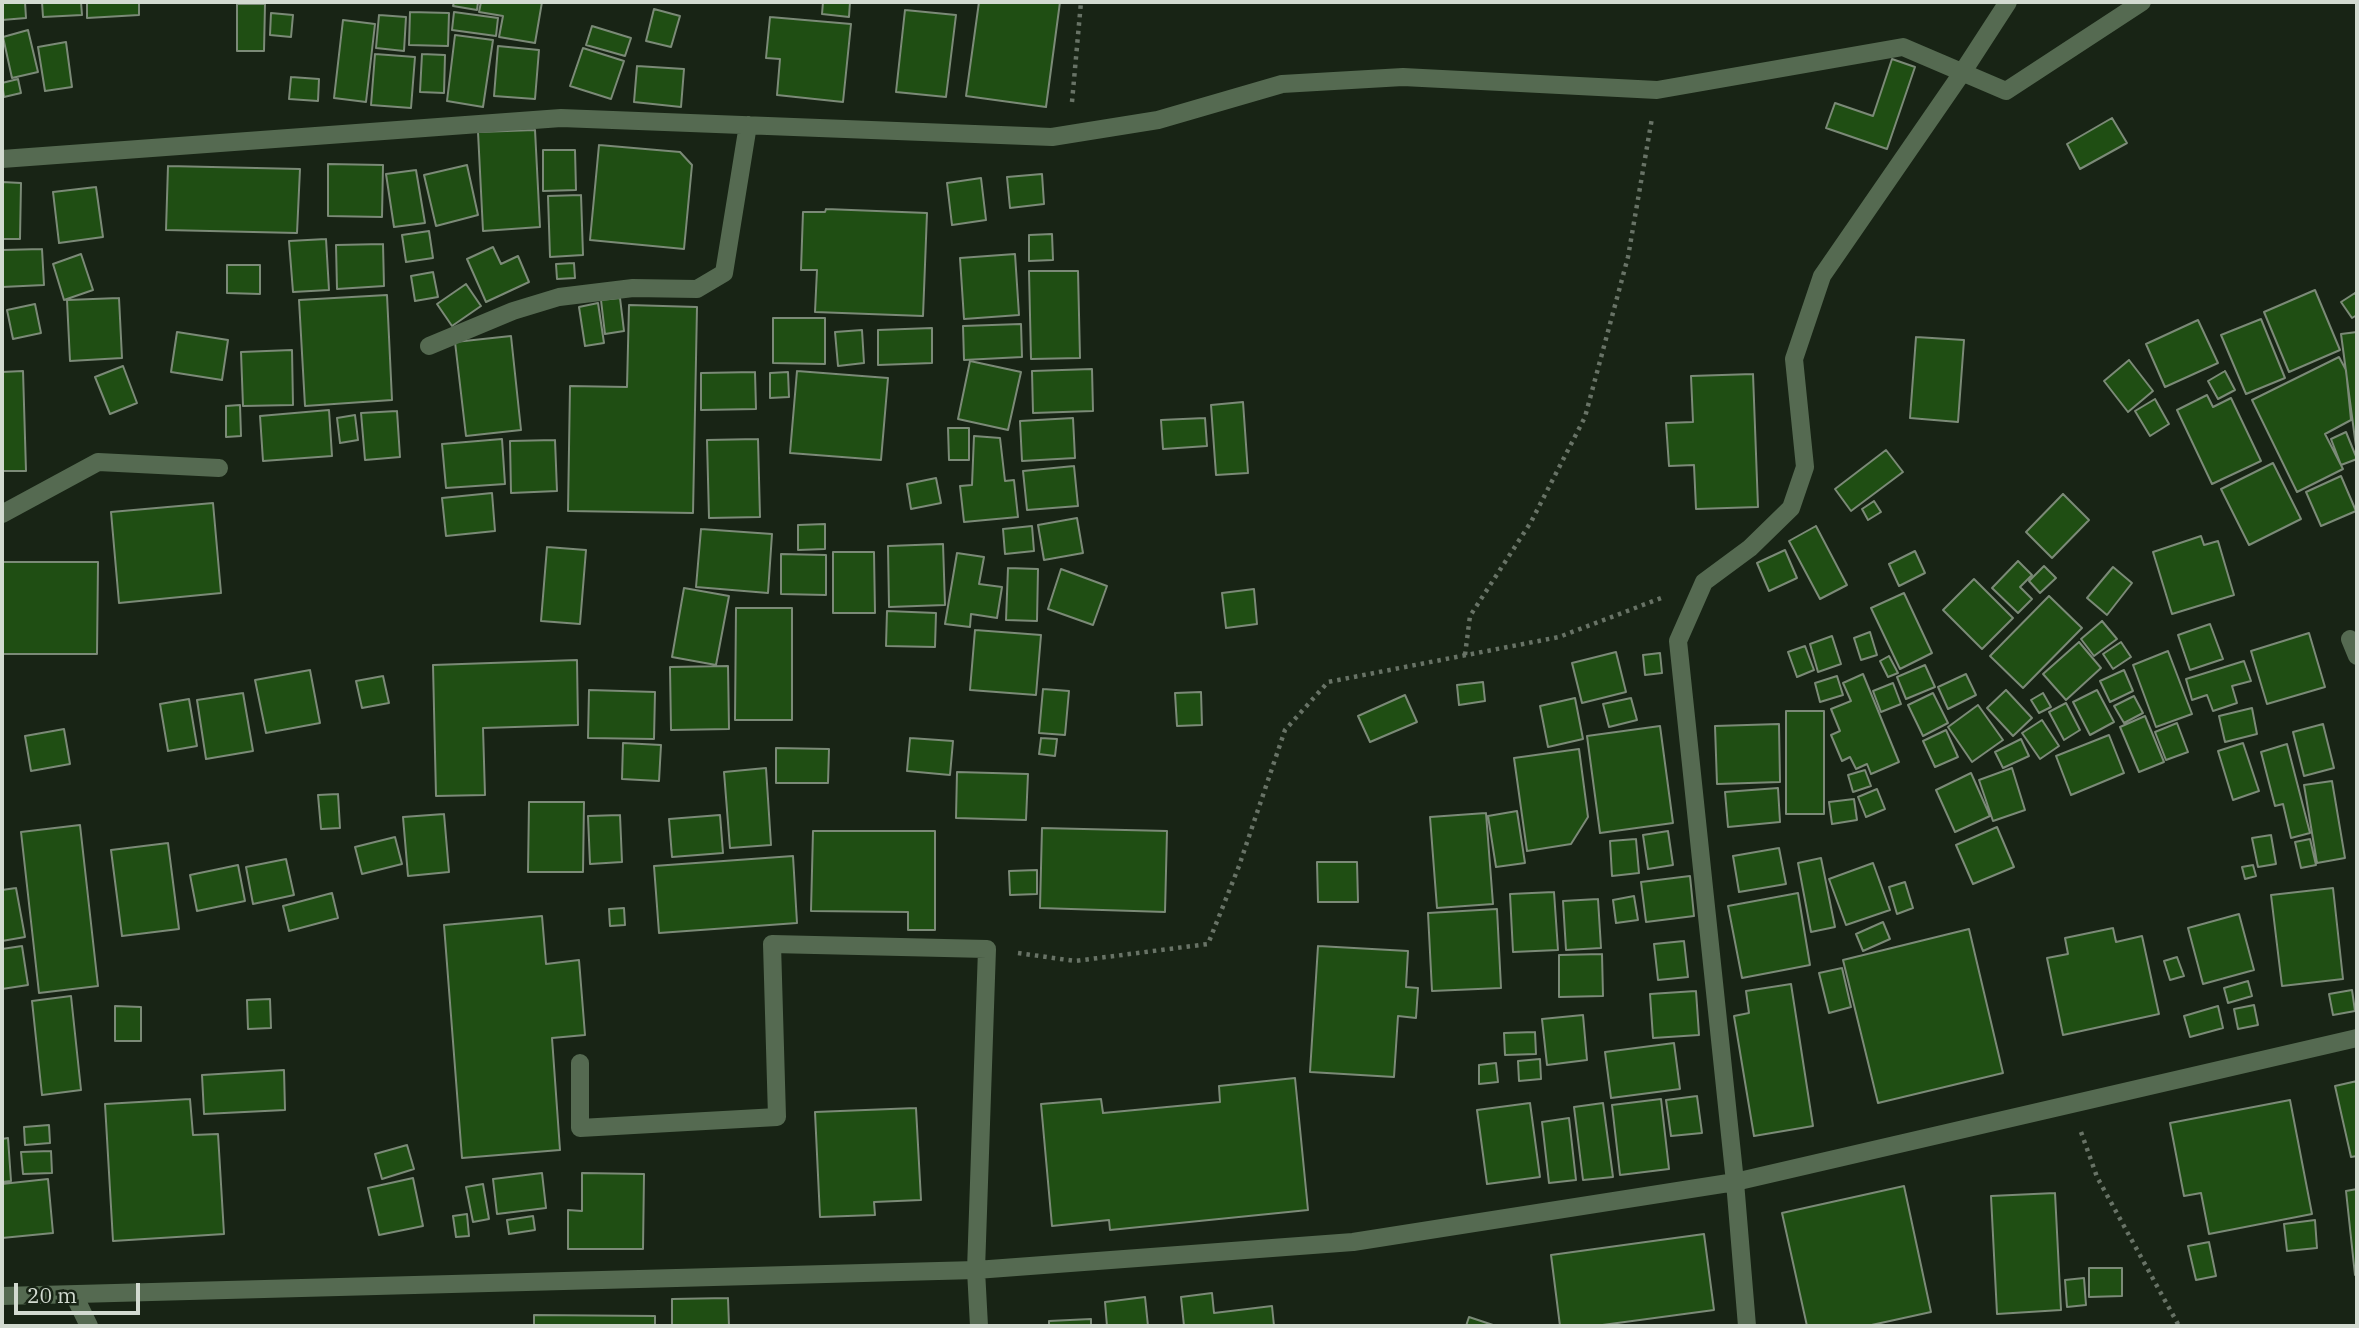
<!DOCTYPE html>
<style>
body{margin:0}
#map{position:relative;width:2359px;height:1328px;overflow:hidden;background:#182415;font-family:"IBM Plex Serif",serif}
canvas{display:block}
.frame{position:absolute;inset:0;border:4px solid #d2dad0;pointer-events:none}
.scale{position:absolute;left:14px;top:1283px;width:126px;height:32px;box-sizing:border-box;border:4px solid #d2dad0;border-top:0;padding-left:9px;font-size:21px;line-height:24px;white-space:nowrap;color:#d2dad0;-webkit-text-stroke:5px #182415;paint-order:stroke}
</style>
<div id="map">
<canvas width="2359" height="1328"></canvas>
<div class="frame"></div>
<div class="scale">20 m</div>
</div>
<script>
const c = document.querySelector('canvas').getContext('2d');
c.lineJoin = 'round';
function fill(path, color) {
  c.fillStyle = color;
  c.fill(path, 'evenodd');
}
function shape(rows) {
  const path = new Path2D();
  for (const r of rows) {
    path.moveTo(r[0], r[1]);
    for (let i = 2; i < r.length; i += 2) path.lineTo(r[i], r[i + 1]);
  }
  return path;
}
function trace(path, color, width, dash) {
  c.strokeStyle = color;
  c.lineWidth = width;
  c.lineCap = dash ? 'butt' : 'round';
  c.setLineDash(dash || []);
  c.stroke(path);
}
const building = shape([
 [2,2,25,2,26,18,2,20,2,2],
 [42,2,81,2,82,15,43,17,42,2],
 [87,2,139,2,139,15,87,18,87,2],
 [454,2,478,2,477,10,453,6,454,2],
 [481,2,542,2,535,43,499,37,503,16,479,12,481,2],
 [823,2,850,2,849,17,822,14,823,2],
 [979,2,1060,2,1046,107,966,96,979,2],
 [237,4,265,4,264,51,237,51,237,4],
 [654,9,680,16,671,47,646,41,654,9],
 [905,10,956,15,946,97,896,92,905,10],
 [410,12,449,13,448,46,409,45,410,12],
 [454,12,498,18,496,36,452,30,454,12],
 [271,13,293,15,291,37,270,35,271,13],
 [379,15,406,17,404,51,376,48,379,15],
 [770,17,851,24,843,102,777,95,780,59,766,58,770,17],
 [343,20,375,24,366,102,334,98,343,20],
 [592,26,631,38,625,56,586,45,592,26],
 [28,30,38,72,12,78,3,37,28,30],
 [455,35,493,40,483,107,447,101,455,35],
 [66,42,72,87,45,91,38,47,66,42],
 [498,46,539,50,535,99,494,96,498,46],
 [583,48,624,61,611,99,570,86,583,48],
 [375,54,415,57,411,108,371,105,375,54],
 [422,54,445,55,444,93,420,92,422,54],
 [1892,59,1915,67,1887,149,1826,128,1835,103,1873,116,1892,59],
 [637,66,684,69,681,107,634,102,637,66],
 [291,77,319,79,318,101,289,99,291,77],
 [18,79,21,93,4,97,2,83,18,79],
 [2112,118,2127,143,2080,169,2067,144,2112,118],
 [535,130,540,227,483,231,478,132,535,130],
 [599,145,680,152,692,165,684,249,590,240,599,145],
 [543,150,575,150,576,190,543,191,543,150],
 [328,164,383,165,382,217,328,216,328,164],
 [467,165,478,215,436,226,424,175,467,165],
 [168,166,300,169,297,233,166,230,168,166],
 [416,170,425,223,394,227,386,174,416,170],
 [1042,174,1044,204,1010,208,1007,177,1042,174],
 [981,178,986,220,952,225,947,183,981,178],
 [2,182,21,183,20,239,2,239,2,182],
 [96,187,103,237,59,243,53,192,96,187],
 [581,195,583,255,550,257,548,196,581,195],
 [826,209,927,213,923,316,815,312,817,270,801,270,803,212,825,212,826,209],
 [429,231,433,258,406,262,402,235,429,231],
 [1052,234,1053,260,1029,261,1029,235,1052,234],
 [326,239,329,290,293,292,289,241,326,239],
 [383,244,384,286,337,289,336,245,383,244],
 [493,247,501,264,518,256,529,282,486,302,467,259,493,247],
 [42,249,44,285,2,287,2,250,42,249],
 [81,254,93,290,64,300,53,264,81,254],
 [1015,254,1019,315,964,319,960,258,1015,254],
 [574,263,575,278,557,279,556,264,574,263],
 [227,265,260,265,260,294,227,293,227,265],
 [1029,271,1078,271,1080,358,1031,359,1029,271],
 [433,272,438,297,415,301,411,276,433,272],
 [466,284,481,306,452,326,437,304,466,284],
 [2315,290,2340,350,2289,372,2264,312,2315,290],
 [2355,293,2357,297,2357,315,2352,318,2341,302,2355,293],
 [387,295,392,400,305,406,299,300,387,295],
 [119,298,122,358,70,361,67,300,119,298],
 [620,298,624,331,605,334,601,300,620,298],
 [598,303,604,343,585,346,579,307,598,303],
 [35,304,41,333,13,339,7,310,35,304],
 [629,305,697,307,693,513,568,511,570,386,627,387,629,305],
 [773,318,825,318,825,364,773,363,773,318],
 [2261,319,2285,378,2246,394,2221,335,2261,319],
 [2198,320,2218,363,2165,387,2146,344,2198,320],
 [1021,324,1022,357,964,360,963,326,1021,324],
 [932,328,932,363,878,365,878,330,932,328],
 [862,330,864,363,838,366,835,332,862,330],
 [177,332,228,340,222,380,171,372,177,332],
 [2357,332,2357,454,2341,334,2357,332],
 [511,336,521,430,466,436,455,342,511,336],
 [1916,337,1964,340,1958,422,1910,418,1916,337],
 [292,350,293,405,243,406,241,352,292,350],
 [2339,357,2346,370,2351,420,2325,434,2343,469,2297,492,2252,400,2339,357],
 [2129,360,2153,391,2128,412,2104,381,2129,360],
 [970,361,1021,372,1008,430,958,419,970,361],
 [123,366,137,403,110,414,95,377,123,366],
 [1092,369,1093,411,1033,413,1032,371,1092,369],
 [23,371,26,471,2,471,2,372,23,371],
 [797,371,888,378,881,460,790,453,797,371],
 [2225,371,2235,390,2218,399,2208,381,2225,371],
 [755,372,756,409,701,410,701,373,755,372],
 [788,372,789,397,770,398,770,373,788,372],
 [1753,374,1758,507,1696,509,1694,465,1669,466,1666,423,1693,422,1691,376,1753,374],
 [2207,395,2213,407,2231,398,2261,461,2212,484,2177,410,2207,395],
 [2155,399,2169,424,2150,436,2135,411,2155,399],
 [1243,402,1248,473,1216,475,1211,405,1243,402],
 [240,405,241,436,226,437,226,406,240,405],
 [329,410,332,456,263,461,260,416,329,410],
 [397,411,400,457,365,460,361,413,397,411],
 [355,415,358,440,340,443,337,418,355,415],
 [1073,418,1075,458,1022,461,1020,421,1073,418],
 [1205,418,1207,446,1163,449,1161,420,1205,418],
 [948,428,969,428,969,460,949,460,948,428],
 [2346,432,2357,459,2341,465,2331,439,2346,432],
 [974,436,1000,438,1005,481,1014,480,1018,517,964,522,960,486,972,485,974,436],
 [502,439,505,484,446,488,442,444,502,439],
 [758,439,760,517,709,518,707,440,758,439],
 [555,440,557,491,511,493,510,441,555,440],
 [1886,450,1903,472,1851,511,1835,489,1886,450],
 [2273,463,2301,519,2249,545,2221,489,2273,463],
 [1074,466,1078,506,1027,510,1023,471,1074,466],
 [2341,476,2356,511,2321,526,2306,492,2341,476],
 [936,478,941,503,911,509,907,484,936,478],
 [492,493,495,531,446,536,442,498,492,493],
 [2063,494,2089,520,2052,558,2026,532,2063,494],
 [1874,501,1881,512,1868,520,1862,509,1874,501],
 [213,503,221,593,119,603,111,512,213,503],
 [1077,518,1083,553,1044,560,1038,525,1077,518],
 [825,524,825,549,798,550,798,525,825,524],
 [1032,526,1034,551,1005,554,1003,529,1032,526],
 [1816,526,1847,585,1820,599,1789,541,1816,526],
 [701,529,772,534,768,593,696,587,701,529],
 [2201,536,2204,545,2218,541,2234,595,2172,614,2153,552,2201,536],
 [943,544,945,605,889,607,888,546,943,544],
 [547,547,586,550,580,624,541,621,547,547],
 [1785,550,1797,578,1769,591,1757,563,1785,550],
 [1915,551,1925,573,1899,586,1889,564,1915,551],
 [833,552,874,552,875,613,833,613,833,552],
 [957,553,984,557,979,584,1002,587,997,618,971,614,970,627,945,624,957,553],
 [781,554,826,555,826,595,781,594,781,554],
 [2018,561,2032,575,2020,587,2032,599,2018,613,1992,588,2018,561],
 [2,562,98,562,97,654,2,654,2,562],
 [2044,566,2056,578,2040,593,2029,581,2044,566],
 [2113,567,2132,583,2107,615,2087,598,2113,567],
 [1008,568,1038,569,1037,621,1006,620,1008,568],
 [1061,569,1107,586,1093,625,1048,609,1061,569],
 [1974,579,2013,618,1982,649,1943,610,1974,579],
 [684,588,729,596,716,665,672,657,684,588],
 [1254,589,1257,624,1226,628,1222,593,1254,589],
 [1904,593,1932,653,1900,669,1871,608,1904,593],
 [2049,596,2082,628,2023,688,1990,656,2049,596],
 [736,608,792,608,792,720,735,720,736,608],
 [887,611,936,613,935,647,886,646,887,611],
 [2102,621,2117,639,2094,656,2081,639,2102,621],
 [2210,624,2223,659,2190,670,2178,635,2210,624],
 [975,630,1041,635,1036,695,970,690,975,630],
 [1870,632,1877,655,1861,660,1854,638,1870,632],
 [2309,633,2325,687,2267,704,2251,651,2309,633],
 [1832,636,1841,664,1818,672,1810,644,1832,636],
 [2079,642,2101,668,2066,700,2043,674,2079,642],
 [2121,642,2131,657,2113,669,2103,654,2121,642],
 [1805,646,1814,670,1797,677,1788,652,1805,646],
 [2168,651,2192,714,2156,727,2133,665,2168,651],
 [1616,652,1626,692,1582,703,1572,663,1616,652],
 [1660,653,1662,673,1645,675,1643,655,1660,653],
 [1889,656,1898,673,1888,677,1880,661,1889,656],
 [577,660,578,725,483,728,485,795,436,796,433,665,577,660],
 [2244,661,2251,681,2232,686,2237,703,2213,711,2207,695,2192,700,2186,679,2244,661],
 [1925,665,1935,687,1906,699,1897,677,1925,665],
 [728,666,729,729,671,730,670,667,728,666],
 [310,670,320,723,266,733,255,680,310,670],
 [2124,670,2133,691,2110,702,2100,681,2124,670],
 [1863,674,1899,762,1871,774,1867,764,1856,769,1850,757,1842,761,1831,735,1840,731,1831,709,1851,701,1843,683,1863,674],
 [1966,674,1976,695,1948,709,1938,687,1966,674],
 [383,676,389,703,362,708,356,681,383,676],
 [1837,676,1843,695,1820,702,1815,683,1837,676],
 [1483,682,1485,701,1459,705,1457,685,1483,682],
 [1893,683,1901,704,1881,712,1873,691,1893,683],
 [1043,689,1069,691,1065,735,1039,733,1043,689],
 [589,690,655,692,654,739,588,738,589,690],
 [2006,690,2032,718,2013,736,1987,708,2006,690],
 [2097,690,2114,722,2090,735,2073,702,2097,690],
 [1201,692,1202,725,1177,726,1175,693,1201,692],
 [243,693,253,751,206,759,197,700,243,693],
 [1933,693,1948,723,1923,736,1908,705,1933,693],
 [2043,693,2051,707,2039,713,2031,700,2043,693],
 [1405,695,1417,722,1370,742,1358,716,1405,695],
 [2134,696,2143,713,2124,723,2114,706,2134,696],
 [1575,698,1583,739,1548,747,1540,706,1575,698],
 [1631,698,1637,720,1609,727,1603,704,1631,698],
 [189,699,197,746,168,751,160,704,189,699],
 [2066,703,2080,730,2064,740,2049,712,2066,703],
 [1978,705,2003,740,1972,762,1948,727,1978,705],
 [2252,708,2257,734,2225,742,2219,716,2252,708],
 [1786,711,1824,711,1824,814,1786,814,1786,711],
 [2145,716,2164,762,2139,772,2120,727,2145,716],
 [2042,720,2059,746,2040,759,2022,733,2042,720],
 [2177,723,2188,752,2166,760,2155,732,2177,723],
 [1779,724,1780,782,1717,784,1715,726,1779,724],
 [2323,724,2334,768,2304,776,2293,732,2323,724],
 [1660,726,1673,823,1600,833,1587,736,1660,726],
 [64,729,70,764,31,771,25,736,64,729],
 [1946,730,1958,757,1935,767,1923,741,1946,730],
 [2109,735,2124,773,2071,795,2056,756,2109,735],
 [910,738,953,741,950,775,907,771,910,738],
 [1041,738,1057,739,1055,756,1039,754,1041,738],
 [2021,739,2029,756,2003,768,1995,752,2021,739],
 [623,743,661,745,659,781,622,779,623,743],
 [2243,743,2259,791,2233,800,2218,751,2243,743],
 [2287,744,2310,833,2291,838,2283,804,2275,806,2261,752,2287,744],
 [776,748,829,749,828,783,776,783,776,748],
 [1579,749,1588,817,1571,844,1527,851,1514,758,1579,749],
 [766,768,771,845,730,848,724,772,766,768],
 [2012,768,2025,810,1993,821,1979,780,2012,768],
 [1865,770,1871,786,1853,792,1848,775,1865,770],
 [957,772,1028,774,1026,820,956,818,957,772],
 [1971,773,1990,816,1955,832,1936,790,1971,773],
 [2332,781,2345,858,2317,863,2304,785,2332,781],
 [1778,788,1780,822,1728,827,1725,792,1778,788],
 [1877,789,1885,809,1866,817,1858,797,1877,789],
 [338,794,340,828,321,829,318,795,338,794],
 [1854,799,1857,820,1832,824,1829,802,1854,799],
 [529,802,584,802,583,872,528,872,529,802],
 [1517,811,1525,863,1496,867,1488,816,1517,811],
 [1486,813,1493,904,1437,908,1430,817,1486,813],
 [444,814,449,872,408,876,403,817,444,814],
 [620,815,622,862,590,864,588,816,620,815],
 [720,815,723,853,672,857,669,819,720,815],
 [80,825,98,986,39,993,21,832,80,825],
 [1997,827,2014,867,1973,884,1956,845,1997,827],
 [1042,828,1167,831,1165,912,1040,908,1042,828],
 [813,831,935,831,935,930,908,930,908,912,811,911,813,831],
 [1668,831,1673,865,1648,869,1643,835,1668,831],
 [2271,835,2276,864,2258,867,2252,838,2271,835],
 [395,837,402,864,362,874,355,847,395,837],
 [1636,839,1639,873,1612,876,1610,841,1636,839],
 [2310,839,2316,865,2301,868,2295,842,2310,839],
 [168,843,179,929,122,936,111,850,168,843],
 [1779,848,1786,884,1739,892,1733,856,1779,848],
 [793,856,797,923,659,933,654,866,793,856],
 [1821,858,1835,927,1811,932,1798,863,1821,858],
 [286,859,294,895,253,904,246,867,286,859],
 [1317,862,1357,862,1358,902,1318,902,1317,862],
 [1873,863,1890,910,1846,925,1829,879,1873,863],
 [238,865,245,901,197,911,190,875,238,865],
 [2253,865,2256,876,2245,879,2242,867,2253,865],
 [1037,870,1037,894,1010,895,1009,871,1037,870],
 [1690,876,1694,916,1646,922,1641,882,1690,876],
 [1905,882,1913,908,1897,914,1889,887,1905,882],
 [16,888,25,937,2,941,2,890,16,888],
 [2333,888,2343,979,2282,986,2271,895,2333,888],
 [1554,892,1558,950,1513,952,1510,894,1554,892],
 [332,893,338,918,289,931,283,906,332,893],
 [1798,893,1810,965,1742,978,1728,906,1798,893],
 [1634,896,1638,920,1616,923,1613,900,1634,896],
 [1598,899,1601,948,1566,950,1563,901,1598,899],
 [624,908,625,925,610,926,609,909,624,908],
 [1497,909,1501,988,1432,991,1428,913,1497,909],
 [2239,914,2254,970,2203,984,2188,928,2239,914],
 [542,916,546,964,579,960,585,1035,552,1038,560,1150,462,1158,444,925,542,916],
 [1883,922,1890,939,1863,951,1856,934,1883,922],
 [2113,928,2116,942,2142,936,2159,1014,2063,1035,2047,958,2068,954,2065,938,2113,928],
 [1969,929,2003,1073,1878,1103,1843,960,1969,929],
 [1684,941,1688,977,1658,980,1654,944,1684,941],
 [22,946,28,985,2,989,2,949,22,946],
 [1318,946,1408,951,1406,987,1418,988,1416,1018,1398,1016,1394,1077,1310,1072,1318,946],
 [1602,954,1603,996,1559,997,1559,955,1602,954],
 [2177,957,2184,976,2170,980,2164,961,2177,957],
 [1842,968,1851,1007,1829,1013,1819,973,1842,968],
 [2248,981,2252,996,2228,1003,2224,988,2248,981],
 [1791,984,1813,1126,1754,1136,1734,1016,1749,1013,1746,991,1791,984],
 [2352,990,2355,1011,2333,1015,2329,994,2352,990],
 [1696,991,1699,1035,1653,1038,1650,994,1696,991],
 [71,996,81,1090,42,1095,32,1001,71,996],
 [270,999,271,1028,248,1029,247,1000,270,999],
 [2254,1005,2258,1025,2238,1029,2234,1009,2254,1005],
 [115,1006,141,1007,141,1041,115,1041,115,1006],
 [2218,1006,2223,1028,2190,1037,2184,1016,2218,1006],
 [1583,1015,1587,1060,1547,1065,1542,1019,1583,1015],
 [1535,1032,1536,1054,1505,1055,1504,1033,1535,1032],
 [1674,1043,1680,1089,1611,1098,1605,1052,1674,1043],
 [1540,1059,1541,1079,1519,1081,1518,1061,1540,1059],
 [1496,1063,1498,1082,1479,1084,1479,1065,1496,1063],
 [284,1070,285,1110,204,1114,202,1075,284,1070],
 [1295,1078,1308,1210,1110,1230,1109,1220,1052,1226,1041,1104,1101,1099,1103,1113,1220,1102,1219,1086,1295,1078],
 [2357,1081,2357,1156,2351,1157,2335,1086,2357,1081],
 [1697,1096,1702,1133,1671,1136,1666,1100,1697,1096],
 [190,1099,193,1135,218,1134,224,1234,113,1241,105,1104,190,1099],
 [1661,1099,1669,1169,1620,1175,1612,1105,1661,1099],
 [2290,1100,2312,1214,2209,1234,2201,1193,2184,1196,2170,1123,2290,1100],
 [1530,1103,1540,1177,1487,1184,1477,1110,1530,1103],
 [1603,1103,1613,1177,1583,1180,1574,1107,1603,1103],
 [916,1108,921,1200,874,1202,875,1215,820,1217,815,1112,916,1108],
 [1569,1118,1576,1180,1549,1183,1542,1122,1569,1118],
 [49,1125,50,1143,25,1145,24,1127,49,1125],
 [8,1138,11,1181,2,1182,2,1139,8,1138],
 [407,1145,414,1169,382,1179,375,1154,407,1145],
 [51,1151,52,1173,23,1174,21,1152,51,1151],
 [542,1173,546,1208,497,1214,493,1179,542,1173],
 [582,1173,644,1174,643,1249,568,1249,568,1210,582,1211,582,1173],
 [413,1178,423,1226,379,1235,368,1188,413,1178],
 [48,1179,53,1233,2,1238,2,1184,48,1179],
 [483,1184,489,1219,473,1222,466,1187,483,1184],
 [1904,1186,1931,1312,1867,1326,1807,1326,1782,1213,1904,1186],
 [2357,1189,2357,1275,2355,1275,2346,1191,2357,1189],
 [2055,1193,2061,1310,1997,1314,1991,1196,2055,1193],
 [467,1214,469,1236,456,1237,453,1216,467,1214],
 [533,1216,535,1230,509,1234,507,1220,533,1216],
 [2315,1220,2317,1248,2287,1251,2284,1224,2315,1220],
 [1704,1234,1714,1310,1595,1326,1560,1326,1551,1255,1704,1234],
 [2209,1242,2216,1276,2196,1280,2188,1246,2209,1242],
 [2089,1268,2122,1268,2122,1296,2089,1297,2089,1268],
 [2084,1278,2086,1305,2067,1307,2065,1280,2084,1278],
 [1212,1293,1214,1313,1272,1306,1274,1326,1184,1326,1181,1297,1212,1293],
 [1145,1297,1148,1326,1107,1326,1105,1302,1145,1297],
 [728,1298,729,1326,672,1326,672,1299,728,1298],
 [534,1315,655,1316,655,1326,534,1326,534,1315],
 [1469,1317,1496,1326,1466,1326,1469,1317],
 [1091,1319,1091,1326,1049,1326,1049,1321,1091,1319]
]);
fill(building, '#1f4e13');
trace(building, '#7b8a77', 2);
trace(shape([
 [1072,102,1081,2],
 [1465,655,1470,616,1531,522,1585,417,1628,257,1652,118],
 [1018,953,1075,961,1208,944,1239,866,1285,730,1328,682,1559,637,1664,597],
 [2081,1132,2097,1177,2179,1326]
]), '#687366', 4.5, [3.5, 5]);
trace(shape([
 [2,159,561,118,1052,137,1158,120,1282,84,1403,77,1657,90,1903,47,2006,91,2142,2],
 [429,346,513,311,559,297,633,288,697,289,724,273,748,125],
 [2,514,98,462,219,468],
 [2350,639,2357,656],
 [580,1063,580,1128,777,1117,772,944,987,949,976,1270,979,1326],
 [74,1295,89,1326],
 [2,1296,976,1270,1353,1242,1735,1182,2357,1038],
 [1747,1326,1735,1182,1678,641,1704,582,1750,548,1791,508,1805,467,1794,359,1822,276,1962,73,2008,2]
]), '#556a51', 18);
</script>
